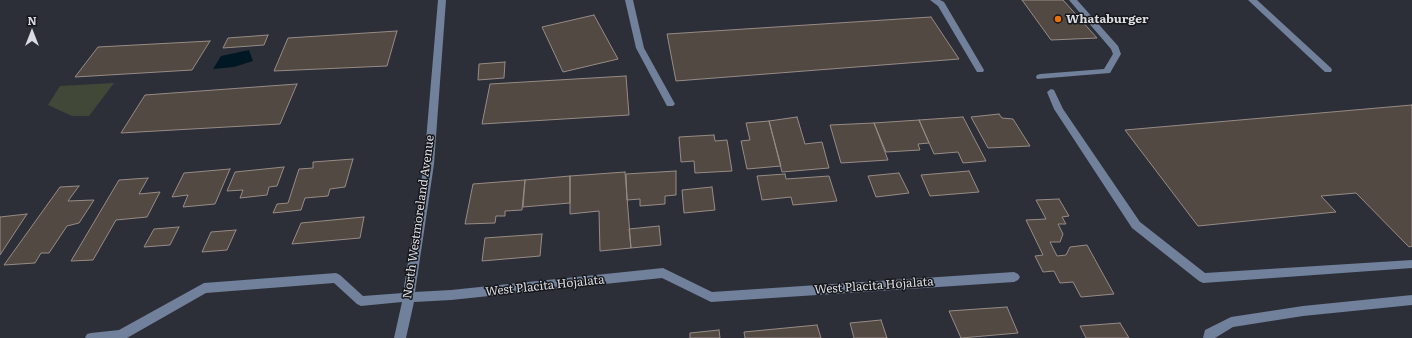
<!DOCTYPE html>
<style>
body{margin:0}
#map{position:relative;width:1412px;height:338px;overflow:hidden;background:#2d2f38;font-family:Literata,serif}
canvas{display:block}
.north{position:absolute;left:12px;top:12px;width:40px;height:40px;-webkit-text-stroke:3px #16171b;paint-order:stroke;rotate:0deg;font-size:11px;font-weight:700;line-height:16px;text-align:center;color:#dbdce2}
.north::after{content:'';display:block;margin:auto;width:14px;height:18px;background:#dbdce2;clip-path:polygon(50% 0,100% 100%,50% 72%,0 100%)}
</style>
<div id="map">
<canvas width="1412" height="338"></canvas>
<div class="north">N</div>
</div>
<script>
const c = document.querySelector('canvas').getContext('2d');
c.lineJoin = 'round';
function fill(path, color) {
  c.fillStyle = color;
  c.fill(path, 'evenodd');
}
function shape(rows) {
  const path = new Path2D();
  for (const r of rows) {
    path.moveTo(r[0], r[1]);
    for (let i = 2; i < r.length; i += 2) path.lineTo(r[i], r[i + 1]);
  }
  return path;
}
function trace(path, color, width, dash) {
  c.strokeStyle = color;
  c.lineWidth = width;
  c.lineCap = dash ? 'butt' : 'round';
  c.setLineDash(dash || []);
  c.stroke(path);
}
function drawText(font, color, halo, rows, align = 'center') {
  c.font = font + ' Literata,serif';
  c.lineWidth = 3;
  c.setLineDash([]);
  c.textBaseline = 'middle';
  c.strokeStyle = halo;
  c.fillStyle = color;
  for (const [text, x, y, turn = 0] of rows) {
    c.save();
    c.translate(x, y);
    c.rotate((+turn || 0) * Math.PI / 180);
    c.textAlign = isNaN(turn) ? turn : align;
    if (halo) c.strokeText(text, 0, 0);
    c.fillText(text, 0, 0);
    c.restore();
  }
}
fill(shape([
 [114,83,89,116,72,116,48,105,60,86]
]), '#414838');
fill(shape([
 [249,50,253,61,234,67,213,69,221,56]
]), '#001724');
const building = shape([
 [1022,0,1063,0,1097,38,1051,40,1022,0],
 [594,15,618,59,563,72,542,27,594,15],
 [931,17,959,59,676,81,667,34,931,17],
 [397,31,387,66,274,71,288,38,397,31],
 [268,35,264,45,223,48,228,38,268,35],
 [210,41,192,70,75,77,98,47,210,41],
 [505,62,504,78,478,80,479,64,505,62],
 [626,76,629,115,482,124,490,84,626,76],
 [297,84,280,124,121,133,145,95,297,84],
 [1412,105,1412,246,1409,247,1356,193,1321,196,1336,212,1198,226,1125,130,1412,105],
 [999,114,1002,118,1013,119,1030,146,988,148,971,117,999,114],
 [797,117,805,144,822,142,829,168,782,172,769,121,797,117],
 [963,117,986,161,963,163,958,152,934,154,919,120,963,117],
 [919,120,929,143,918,144,920,150,886,152,874,123,919,120],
 [769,121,781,166,747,169,741,141,750,140,746,123,769,121],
 [874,123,888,160,841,163,830,125,874,123],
 [714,135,715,141,727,140,732,171,695,173,694,161,681,162,679,137,714,135],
 [353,159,345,187,330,189,328,196,305,198,301,210,273,213,277,204,288,203,299,169,313,168,313,162,353,159],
 [284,167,277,186,269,187,267,195,240,198,243,190,227,191,235,172,284,167],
 [230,169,215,204,183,207,188,195,172,197,184,173,230,169],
 [676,171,676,195,665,196,665,204,640,206,640,199,627,200,626,174,676,171],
 [969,171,979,192,930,196,921,175,969,171],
 [625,172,631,248,600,251,599,211,570,214,570,176,625,172],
 [899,173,909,193,876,197,868,176,899,173],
 [785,174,786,179,829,176,837,201,793,205,791,197,762,200,757,176,785,174],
 [570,176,570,203,523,207,525,180,570,176],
 [148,178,139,194,160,192,147,217,116,220,93,260,71,261,119,180,148,178],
 [525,180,522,210,505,211,505,216,496,216,495,223,465,224,473,184,525,180],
 [79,186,68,201,94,200,79,223,67,226,49,253,41,253,35,263,4,265,60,187,79,186],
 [712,187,715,210,684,213,682,190,712,187],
 [1059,199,1069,216,1062,217,1066,224,1058,224,1063,234,1060,242,1050,242,1057,256,1066,255,1070,247,1087,245,1114,294,1081,297,1073,282,1060,283,1054,271,1043,272,1035,256,1043,255,1026,220,1046,219,1036,200,1059,199],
 [27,214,0,255,0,217,27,214],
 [364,217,360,238,292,244,301,223,364,217],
 [659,226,661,245,631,248,629,229,659,226],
 [179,227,170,245,144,247,154,229,179,227],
 [236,230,227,250,202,252,211,232,236,230],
 [542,234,540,256,482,261,485,238,542,234],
 [1007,307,1018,333,961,338,949,311,1007,307],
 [881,320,887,338,854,338,850,323,881,320],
 [1120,323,1129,338,1086,338,1080,326,1120,323],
 [817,325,821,338,745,338,744,332,817,325],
 [719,330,720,338,690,338,690,333,719,330]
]);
fill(building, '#534943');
trace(building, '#978b86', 1);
fill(shape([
 [438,0,446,0,434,164,415,292,451,290,663,268,712,292,1014,272,1018,274,1020,277,1018,280,1014,282,711,302,662,278,451,300,414,302,406,338,394,338,402,302,361,306,357,304,334,283,206,293,127,338,85,338,87,334,91,333,119,330,204,283,336,273,340,275,363,296,403,293,424,164,438,0],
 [625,0,633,0,644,48,675,104,673,106,667,106,636,48,625,0],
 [930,0,940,0,944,2,984,70,983,72,977,72,938,6,930,0],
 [1069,0,1077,0,1118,46,1121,54,1110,73,1037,79,1036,77,1037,75,1040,74,1104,69,1113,54,1111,49,1069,0],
 [1248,0,1257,0,1331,68,1332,70,1331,72,1325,72,1248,0],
 [1051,89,1054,90,1063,109,1140,222,1205,273,1412,260,1412,268,1203,283,1199,281,1132,228,1054,109,1047,92,1051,89],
 [1412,295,1412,305,1303,316,1233,327,1215,338,1203,338,1205,330,1231,317,1303,306,1412,295]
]), '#71809b');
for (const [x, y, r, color] of [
 [1058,19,4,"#e8710a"]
]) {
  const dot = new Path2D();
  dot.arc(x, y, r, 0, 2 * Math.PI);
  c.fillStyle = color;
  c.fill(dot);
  trace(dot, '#16171b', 1.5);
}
drawText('bold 12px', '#dbdce2', '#16171b', [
 ["Whataburger",1066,19]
], 'left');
drawText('12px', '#dbdce2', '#16171b', [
 ["North Westmoreland Avenue",419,217,-82],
 ["West Placita Hojalata",545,286,-6],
 ["West Placita Hojalata",874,286,-4]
]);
</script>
